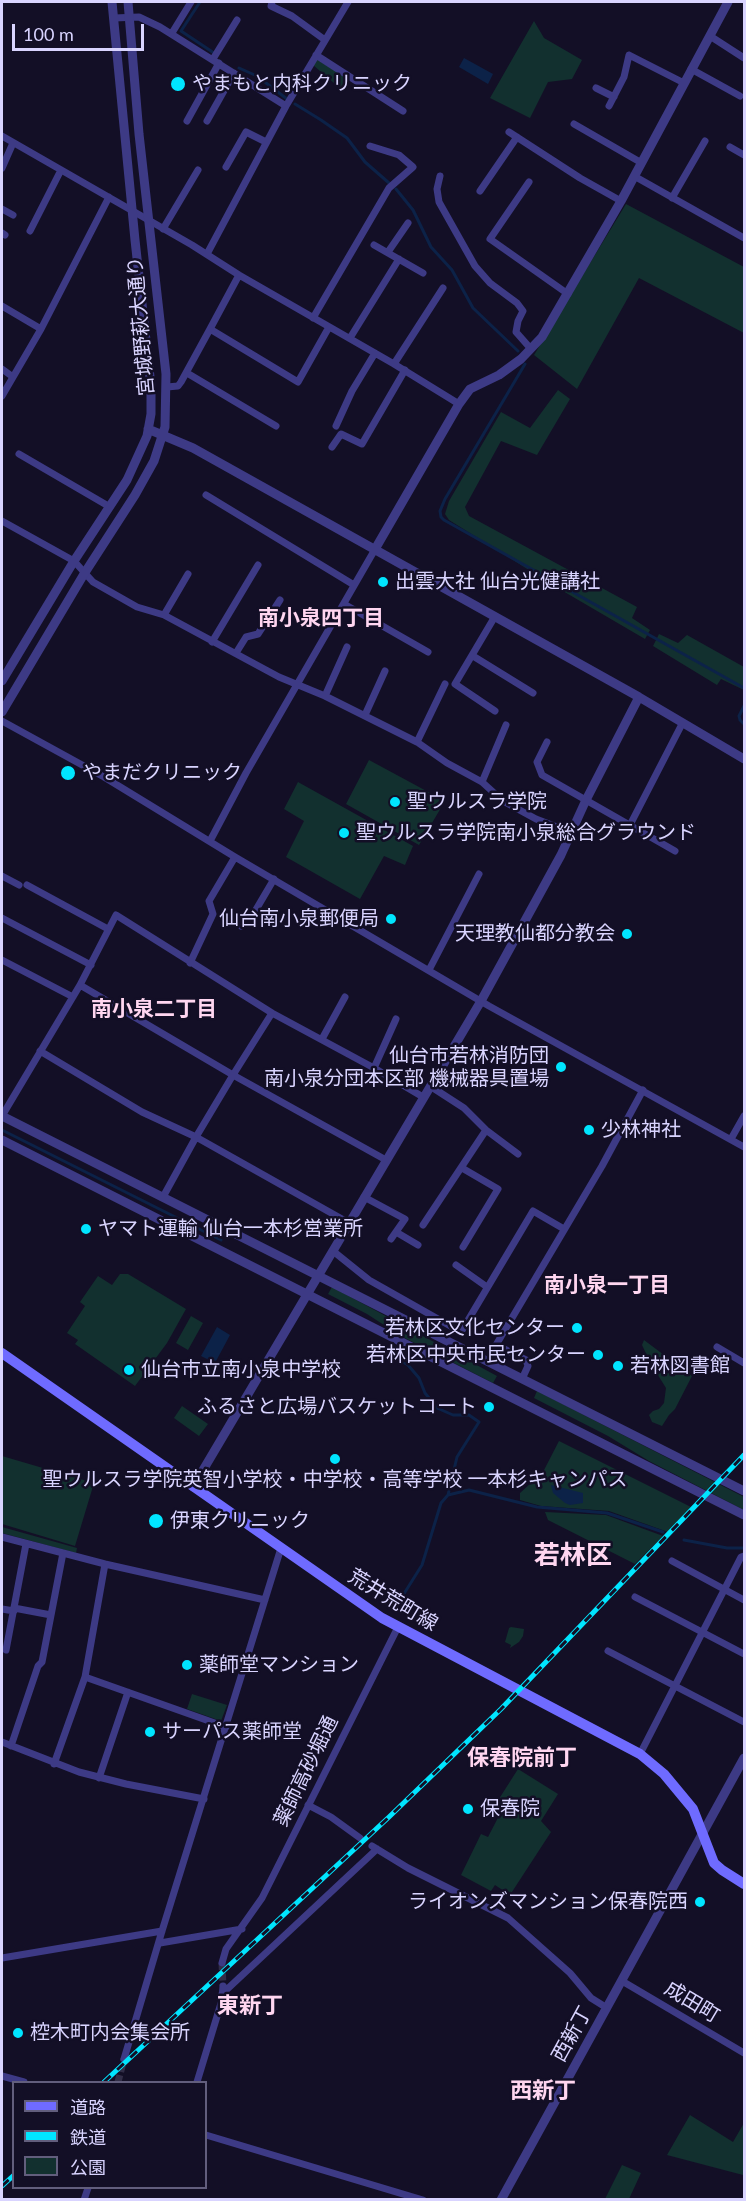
<!DOCTYPE html>
<meta charset="utf-8">
<style>
body{margin:0}
#map{position:relative;width:746px;height:2201px;overflow:hidden;background:#130f26;font-family:Lato,"Noto Sans JP",sans-serif}
canvas{display:block}
.frame{position:absolute;inset:0;border:3px solid #d9d4ff;pointer-events:none}
.legend{position:absolute;left:12px;top:2081px;width:195px;height:108px;box-sizing:border-box;background:#130f26;border:2px solid #625e7d;margin:0;padding:8px 10px;list-style:none;font-size:18px;color:#d9d4ff}
.legend li{display:flex;align-items:center;gap:12px;height:30px}
.legend b{width:30px;border:2px solid #625e7d}
.scale{position:absolute;left:12px;top:24px;width:132px;height:27px;box-sizing:border-box;border:3px solid #d9d4ff;border-top:0;padding-left:8px;font-size:18px;line-height:21px;white-space:nowrap;color:#d9d4ff;-webkit-text-stroke:4px #130f26;paint-order:stroke}
</style>
<div id="map">
<canvas width="746" height="2201"></canvas>
<div class="frame"></div>
<ul class="legend">
<li><b style="height:8px;background:#6f6bff"></b>道路</li>
<li><b style="height:8px;background:#00e5ff"></b>鉄道</li>
<li><b style="height:16px;background:#12302f"></b>公園</li>
</ul>
<div class="scale">100 m</div>
</div>
<script>
const c = document.querySelector('canvas').getContext('2d');
c.lineJoin = 'round';
function fill(path, color) {
  c.fillStyle = color;
  c.fill(path, 'evenodd');
}
function shape(rows) {
  const path = new Path2D();
  for (const r of rows) {
    path.moveTo(r[0], r[1]);
    for (let i = 2; i < r.length; i += 2) path.lineTo(r[i], r[i + 1]);
  }
  return path;
}
function trace(path, color, width, dash) {
  c.strokeStyle = color;
  c.lineWidth = width;
  c.lineCap = dash ? 'butt' : 'round';
  c.setLineDash(dash || []);
  c.stroke(path);
}
function drawText(font, color, halo, rows, align = 'center') {
  c.font = font + ' Lato,"Noto Sans JP",sans-serif';
  c.lineWidth = 5;
  c.setLineDash([]);
  c.textBaseline = 'middle';
  c.strokeStyle = halo;
  c.fillStyle = color;
  for (const [text, x, y, turn = 0] of rows) {
    c.save();
    c.translate(x, y);
    c.rotate((+turn || 0) * Math.PI / 180);
    c.textAlign = isNaN(turn) ? turn : align;
    if (halo) c.strokeText(text, 0, 0);
    c.fillText(text, 0, 0);
    c.restore();
  }
}
fill(shape([
 [534,21,544,38,582,60,572,79,548,82,530,118,490,98],
 [316,59,349,79,342,90,313,65],
 [626,204,744,267,744,333,639,278,577,389,534,355],
 [558,390,570,399,537,455,501,441,465,507,469,516,637,607,632,618,650,630,645,639,556,587,449,520,445,514,449,501,501,412,530,428],
 [659,634,678,643,687,635,744,667,744,690,721,679,717,685,653,646],
 [369,760,445,801,419,845,346,804],
 [298,782,413,846,405,865,384,856,360,899,286,857,304,821,284,809],
 [120,1274,128,1274,186,1309,167,1343,135,1386,75,1344,78,1340,67,1333,85,1306,80,1302,98,1276,112,1285],
 [332,1287,497,1376,493,1383,401,1336,367,1314,328,1294],
 [191,1316,203,1323,188,1350,176,1343],
 [644,1340,692,1376,675,1409,669,1415,662,1426,652,1422,649,1415,653,1411,659,1409,664,1403,666,1388,651,1364,642,1345],
 [537,1391,744,1497,744,1510,649,1461,608,1436,534,1398],
 [182,1406,208,1424,199,1436,174,1418],
 [559,1441,691,1507,668,1532,609,1511,541,1506,520,1500,520,1493,543,1472],
 [2,1456,94,1483,75,1546,2,1524],
 [545,1512,606,1515,663,1536,635,1564,548,1520],
 [2,1527,77,1548,76,1553,2,1533],
 [511,1627,524,1629,523,1636,519,1642,510,1648,511,1645,505,1642,509,1628],
 [192,1694,227,1705,221,1721,187,1709],
 [518,1769,558,1794,541,1821,551,1832,510,1895,495,1885,491,1891,461,1875,481,1834,488,1837,502,1810,497,1802],
 [690,2115,733,2142,744,2123,743,2175,667,2155],
 [622,2165,641,2173,629,2199,605,2199]
]), '#12302f');
fill(shape([
 [464,58,493,74,488,84,459,67],
 [217,1327,230,1335,215,1363,201,1356],
 [551,1485,583,1493,583,1503,570,1505,565,1503,553,1493]
]), '#0c2248');
trace(shape([
 [200,2,181,31,214,53],
 [239,68,257,76,287,99],
 [295,104,321,120,347,138,365,162,389,183],
 [396,189,413,210,431,247,452,270,473,308,518,351],
 [525,364,445,499,440,511,441,517,444,520,744,688],
 [744,706,739,716,740,720,744,724],
 [2,1130,221,1240],
 [389,1354,408,1365,419,1378,425,1393,437,1408,453,1415,469,1415,479,1422,457,1457,448,1495,441,1503,422,1565,395,1608],
 [448,1495,469,1490,537,1507,607,1513,663,1532],
 [684,1540,727,1548,744,1548]
]), '#0c2248', 3);
trace(shape([
 [222,1963,223,1986],
 [118,2082,124,2059]
]), '#312d47', 7, [7, 3.5]);
trace(shape([
 [272,2,271,6,292,16,325,40],
 [114,18,139,17,160,27,286,106],
 [172,33,191,2],
 [710,36,744,58],
 [316,55,403,111],
 [213,59,237,20],
 [691,69,740,96],
 [596,88,614,97],
 [609,106,624,77,629,55,684,83],
 [187,121,219,63],
 [207,121,234,73],
 [574,124,640,162],
 [509,132,580,178,621,201],
 [2,136,192,245,239,275,394,364,459,404],
 [730,147,744,155],
 [226,167,246,132,266,142],
 [2,168,13,143],
 [440,176,437,189,439,202,475,266,490,283,517,303,523,311,518,321,516,332,531,349],
 [634,176,744,238],
 [529,182,490,239,568,294],
 [480,191,517,137],
 [672,198,705,141],
 [2,209,13,215],
 [163,229,198,170],
 [30,231,61,170],
 [2,233,5,235],
 [374,245,423,273],
 [388,252,408,223],
 [207,254,286,106,348,2],
 [239,275,210,329,298,382,329,327],
 [2,306,41,329],
 [313,318,389,188,413,167,399,155,370,146],
 [350,338,399,259],
 [394,364,443,288],
 [2,369,13,377],
 [187,373,276,426],
 [167,387,178,386,181,382,210,329],
 [2,396,41,329,109,197],
 [336,426,352,391,375,353],
 [332,447,341,434,362,444,405,370],
 [19,454,110,507],
 [206,495,354,585],
 [2,521,74,561,93,582,137,607,164,615,279,677,325,696,417,742,447,763,482,782,503,801,536,819,570,832],
 [344,604,428,652],
 [164,615,188,574],
 [494,618,455,684,495,711],
 [212,642,258,565],
 [236,653,246,637,258,634,280,600],
 [473,656,533,693],
 [325,696,347,647],
 [365,715,385,671],
 [2,721,104,777,235,857,489,1006,744,1147],
 [417,742,445,684],
 [547,742,537,762,542,775,675,851],
 [482,782,506,725],
 [630,825,682,724],
 [210,841,246,773,374,551],
 [2,876,19,885],
 [27,885,108,929],
 [2,918,91,965],
 [241,926,254,913,274,879],
 [2,960,73,997],
 [190,963,213,914,209,901,235,857],
 [429,970,479,874],
 [80,985,233,1075,272,1013],
 [322,1039,345,997],
 [40,1051,142,1112,196,1137,349,1223],
 [374,1068,396,1019],
 [430,1086,464,1108,486,1130,518,1154],
 [2,1116,80,985,116,915,272,1013,374,1068,423,1097],
 [731,1139,744,1116],
 [462,1168,498,1189,463,1247],
 [163,1197,196,1137,233,1075,386,1160],
 [364,1197,405,1219,391,1239],
 [423,1225,486,1130],
 [396,1232,418,1245],
 [333,1251,369,1280,461,1332,533,1211,564,1229],
 [456,1265,487,1287],
 [717,1347,744,1363],
 [522,1379,528,1366,526,1360,496,1345,602,1166,643,1090],
 [2,1537,105,1564,265,1600],
 [672,1561,744,1600],
 [635,1597,744,1654],
 [14,1608,51,1615],
 [2,1609,14,1611],
 [6,1650,26,1544],
 [608,1651,744,1722],
 [85,1677,226,1727],
 [2,1742,79,1772,126,1784,204,1799],
 [11,1746,38,1666,42,1662,63,1553],
 [640,1754,741,1557,744,1556],
 [54,1764,85,1677,105,1564],
 [99,1778,128,1692],
 [308,1805,331,1817,360,1838],
 [372,1846,408,1868,508,1918,570,1973,591,1998,607,2008],
 [160,1943,242,1929],
 [2,1958,162,1931],
 [222,1963,226,1949,262,1898,398,1627],
 [622,1981,744,2053],
 [222,1994,377,1849],
 [124,2059,162,1931,281,1548],
 [2,2076,24,2082],
 [197,2082,222,2000,223,1986],
 [206,2135,423,2200],
 [84,2200,88,2188]
]), '#3d3a85', 7);
trace(shape([
 [148,429,193,448,639,697,744,759],
 [374,551,459,404,470,389,499,375,521,359,542,337,621,201,728,2],
 [2,681,74,561,127,480,147,436,151,414,151,386,135,240,112,2],
 [2,712,84,574,135,495,154,461,165,427,166,374,139,134,128,2],
 [2,1116,744,1491],
 [2,1140,744,1515],
 [193,1487,481,1001,561,855,586,800,639,697],
 [501,2200,744,1758]
]), '#3d3a85', 9);
trace(shape([
 [2,1353,382,1618,640,1754,664,1774,693,1809,714,1863,722,1870,744,1884]
]), '#6f6bff', 10);
const rail = shape([
 [104,2082,389,1817,501,1709,744,1455],
 [2,2186,14,2175]
]);
trace(rail, '#00e5ff', 5);
trace(rail, '#130f26', 3, [9]);
for (const [x, y, r, color] of [
 [178,84,8,"#00e5ff"],
 [383,582,6,"#00e5ff"],
 [68,773,8,"#00e5ff"],
 [395,802,6,"#00e5ff"],
 [344,833,6,"#00e5ff"],
 [391,919,6,"#00e5ff"],
 [627,934,6,"#00e5ff"],
 [561,1067,6,"#00e5ff"],
 [589,1130,6,"#00e5ff"],
 [86,1229,6,"#00e5ff"],
 [577,1328,6,"#00e5ff"],
 [598,1355,6,"#00e5ff"],
 [618,1366,6,"#00e5ff"],
 [129,1370,6,"#00e5ff"],
 [489,1407,6,"#00e5ff"],
 [335,1459,6,"#00e5ff"],
 [156,1521,8,"#00e5ff"],
 [187,1665,6,"#00e5ff"],
 [150,1732,6,"#00e5ff"],
 [468,1809,6,"#00e5ff"],
 [700,1902,6,"#00e5ff"],
 [18,2033,6,"#00e5ff"]
]) {
  const dot = new Path2D();
  dot.arc(x, y, r, 0, 2 * Math.PI);
  c.fillStyle = color;
  c.fill(dot);
  trace(dot, '#130f26', 2);
}
drawText('20px', '#d9d4ff', '#130f26', [
 ["やまもと内科クリニック",192,84],
 ["出雲大社 仙台光健講社",395,582],
 ["やまだクリニック",82,773],
 ["聖ウルスラ学院",407,802],
 ["聖ウルスラ学院南小泉総合グラウンド",356,833],
 ["仙台南小泉郵便局",379,919,"right"],
 ["天理教仙都分教会",615,934,"right"],
 ["仙台市若林消防団",549,1056,"right"],
 ["南小泉分団本区部 機械器具置場",549,1079,"right"],
 ["少林神社",601,1130],
 ["ヤマト運輸 仙台一本杉営業所",98,1229],
 ["若林区文化センター",565,1328,"right"],
 ["若林区中央市民センター",586,1355,"right"],
 ["若林図書館",630,1366],
 ["仙台市立南小泉中学校",141,1370],
 ["ふるさと広場バスケットコート",477,1407,"right"],
 ["聖ウルスラ学院英智小学校・中学校・高等学校 一本杉キャンパス",335,1480,"center"],
 ["伊東クリニック",170,1521],
 ["薬師堂マンション",199,1665],
 ["サーパス薬師堂",162,1732],
 ["保春院",480,1809],
 ["ライオンズマンション保春院西",688,1902,"right"],
 ["椌木町内会集会所",30,2033]
], 'left');
drawText('20px', '#d9d4ff', '#130f26', [
 ["宮城野萩大通り",141,326,-95],
 ["荒井荒町線",393,1600,31],
 ["薬師高砂堀通",306,1771,-64],
 ["成田町",692,2002,31],
 ["西新丁",572,2034,-61]
]);
drawText('bold 21px', '#ffd6f0', '#130f26', [
 ["南小泉四丁目",321,618],
 ["南小泉二丁目",154,1009],
 ["南小泉一丁目",607,1285]
]);
drawText('bold 22px', '#ffd6f0', '#130f26', [
 ["保春院前丁",522,1758],
 ["東新丁",250,2006],
 ["西新丁",543,2091]
]);
drawText('bold 26px', '#ffd6f0', '#130f26', [
 ["若林区",573,1556]
]);
</script>
